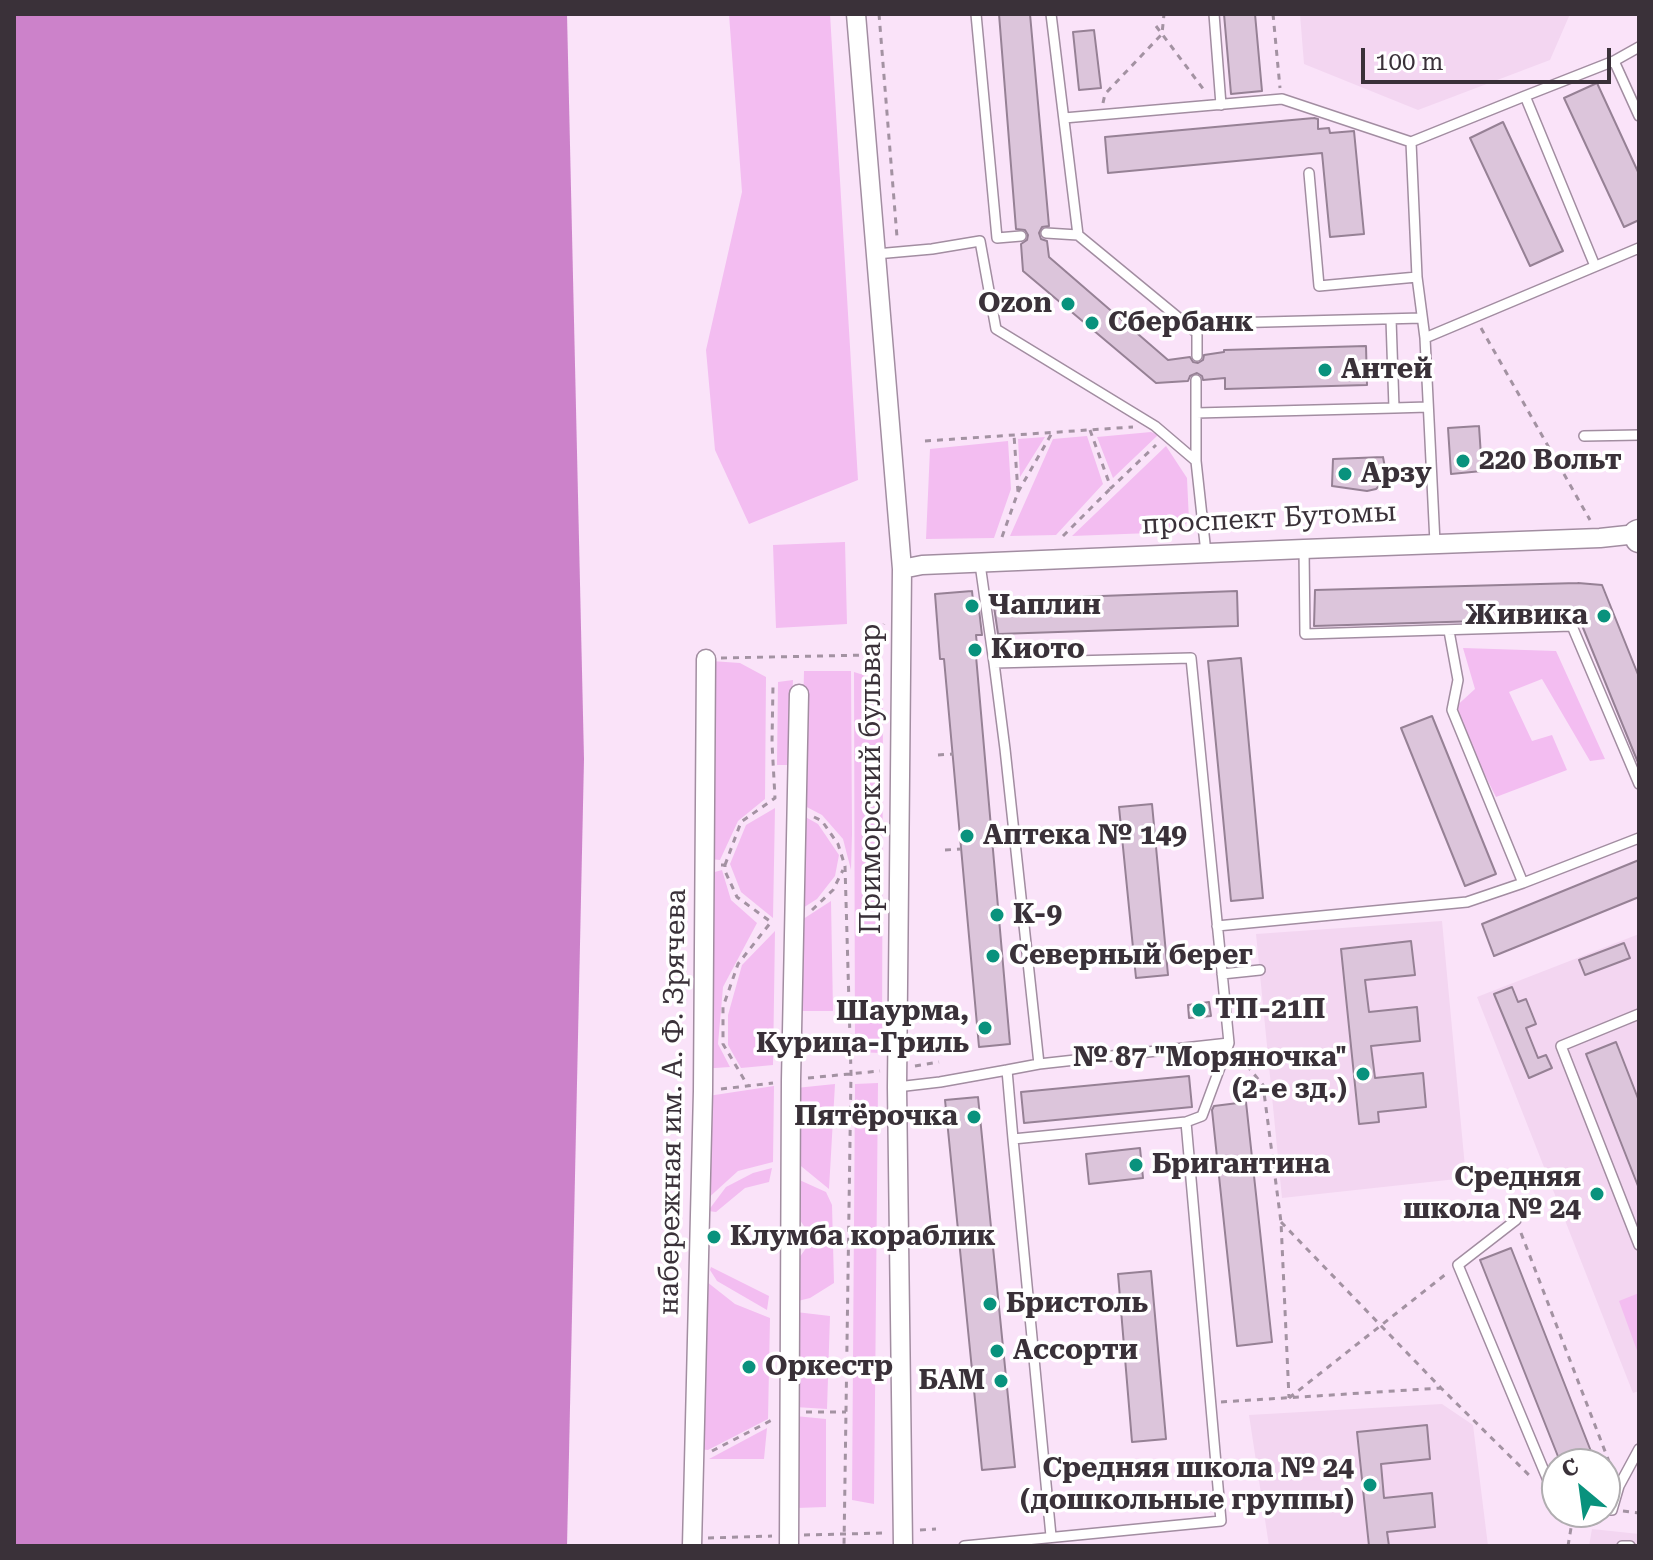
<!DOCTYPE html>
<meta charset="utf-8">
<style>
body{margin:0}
#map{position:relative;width:1653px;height:1560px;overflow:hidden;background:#fae3f9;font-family:"Roboto Serif",serif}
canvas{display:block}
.frame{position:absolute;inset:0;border:16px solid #3a3139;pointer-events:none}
.north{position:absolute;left:1541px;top:1448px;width:80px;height:80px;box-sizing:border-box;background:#fff;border:2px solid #b0adb0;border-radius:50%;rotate:331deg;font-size:22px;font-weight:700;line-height:32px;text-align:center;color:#3a3139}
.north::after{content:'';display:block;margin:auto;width:28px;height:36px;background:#09927d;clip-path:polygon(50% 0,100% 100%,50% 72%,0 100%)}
.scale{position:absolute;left:1361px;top:48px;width:250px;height:36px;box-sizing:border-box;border:4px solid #3a3139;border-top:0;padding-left:10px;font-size:24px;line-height:28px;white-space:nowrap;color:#3a3139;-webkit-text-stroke:6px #fff;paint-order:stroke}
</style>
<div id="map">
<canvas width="1653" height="1560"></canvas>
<div class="frame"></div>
<div class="north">С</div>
<div class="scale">100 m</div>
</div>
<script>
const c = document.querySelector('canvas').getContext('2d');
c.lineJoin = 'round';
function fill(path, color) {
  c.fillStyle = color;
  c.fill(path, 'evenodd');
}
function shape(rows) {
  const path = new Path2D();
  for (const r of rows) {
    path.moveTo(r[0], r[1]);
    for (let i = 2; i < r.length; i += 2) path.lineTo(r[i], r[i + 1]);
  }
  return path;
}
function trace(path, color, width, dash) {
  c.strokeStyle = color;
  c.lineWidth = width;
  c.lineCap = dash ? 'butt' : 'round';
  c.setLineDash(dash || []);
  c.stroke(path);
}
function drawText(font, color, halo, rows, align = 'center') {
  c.font = font + ' "Roboto Serif",serif';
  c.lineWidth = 7;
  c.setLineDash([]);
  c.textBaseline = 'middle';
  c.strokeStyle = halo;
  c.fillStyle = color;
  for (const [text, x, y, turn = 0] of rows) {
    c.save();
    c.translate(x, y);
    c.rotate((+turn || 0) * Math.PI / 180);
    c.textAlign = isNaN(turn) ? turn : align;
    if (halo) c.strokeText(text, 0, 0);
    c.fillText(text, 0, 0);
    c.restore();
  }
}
fill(shape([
 [1300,14,1570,14,1550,60,1418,110,1304,64],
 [1442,921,1466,1178,1282,1198,1256,934],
 [1639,934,1639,1391,1633,1393,1477,997],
 [1442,1404,1473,1425,1488,1546,1269,1546,1249,1415],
 [1592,1529,1639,1534,1639,1546,1589,1546]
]), '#f3d6f1');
fill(shape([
 [729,14,830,14,858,480,749,524,715,450,706,350,742,192],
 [1151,432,1158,435,1113,478,1097,437],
 [1087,436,1103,484,1056,535,1010,536,1053,439],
 [1045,437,1020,477,1018,439],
 [1008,441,1011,489,994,538,926,539,930,449],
 [1166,446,1187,478,1189,521,1177,532,1072,536],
 [845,542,847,624,776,628,773,545],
 [1463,648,1556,651,1605,759,1590,761,1542,679,1509,692,1532,741,1552,735,1567,770,1496,797,1452,710,1475,689],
 [711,661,740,663,766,677,765,799,738,821,720,860,709,859],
 [804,671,851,671,852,834,851,870,843,839,822,815,801,804],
 [854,672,883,681,882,1053,855,1052],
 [793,680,789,765,777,765,778,682],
 [775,808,773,918,741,892,730,864,746,825],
 [800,814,818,824,839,855,835,876,817,899,798,911],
 [722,870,731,900,757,923,723,987,718,1044,730,1067,700,1069,711,873],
 [831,901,833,1011,798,1011,797,923],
 [775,931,773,1065,741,1068,728,1045,728,1015,742,965],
 [878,1083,874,1504,852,1500,855,1084],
 [835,1084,829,1189,796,1162,796,1088],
 [774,1086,773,1162,738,1171,705,1201,708,1096],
 [772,1168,769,1182,745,1188,716,1212,708,1211,726,1187,753,1173],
 [795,1178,826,1192,832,1205,834,1283,810,1298,794,1302,794,1265,809,1244,806,1229,793,1210],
 [711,1267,769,1296,767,1310,717,1281,710,1270],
 [702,1278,735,1304,770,1318,768,1419,708,1450,698,1449],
 [1639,1293,1639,1356,1619,1301],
 [796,1312,830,1316,827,1409,795,1407],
 [795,1416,826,1419,826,1507,796,1508],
 [767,1428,764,1459,709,1459]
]), '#f3bdf1');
fill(shape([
 [14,14,567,14,584,759,567,1546,14,1546]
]), '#cc82ca');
const building = shape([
 [999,14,1030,14,1049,226,1042,227,1039,233,1041,239,1047,241,1049,257,1168,360,1190,357,1193,362,1198,363,1203,360,1204,355,1224,352,1224,350,1366,346,1367,385,1225,389,1225,378,1203,380,1202,376,1197,373,1190,376,1188,381,1156,383,1023,271,1021,244,1027,240,1028,235,1025,230,1016,229,999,14],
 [1224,14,1255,14,1262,91,1231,94,1224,14],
 [1094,30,1101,88,1079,90,1073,32,1094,30],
 [1597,83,1639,174,1639,220,1624,227,1564,98,1597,83],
 [1314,118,1318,119,1318,129,1329,128,1330,133,1354,131,1364,234,1330,237,1322,153,1108,173,1105,137,1314,118],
 [1503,122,1563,251,1530,266,1470,138,1503,122],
 [1479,426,1482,471,1451,474,1448,428,1479,426],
 [1383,457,1386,473,1382,483,1376,489,1367,491,1332,486,1333,459,1383,457],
 [1578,583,1602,585,1639,677,1639,765,1579,618,1314,626,1315,590,1578,583],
 [972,591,973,601,978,601,982,635,976,635,978,656,976,656,1010,1044,979,1047,944,659,940,659,935,594,972,591],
 [1237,591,1238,626,998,634,993,600,1237,591],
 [1241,658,1263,898,1231,901,1208,661,1241,658],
 [1432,716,1496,874,1465,886,1401,728,1432,716],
 [1152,804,1168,975,1136,978,1119,807,1152,804],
 [1639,860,1639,897,1494,956,1482,924,1639,860],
 [1411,941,1415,975,1365,980,1369,1012,1417,1007,1420,1041,1371,1046,1375,1078,1423,1073,1426,1107,1378,1112,1379,1122,1359,1124,1341,949,1411,941],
 [1624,943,1630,958,1585,975,1579,960,1624,943],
 [1512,987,1518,1002,1526,999,1536,1024,1526,1028,1538,1058,1546,1055,1552,1068,1529,1078,1494,994,1512,987],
 [1209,1002,1211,1016,1189,1018,1188,1005,1209,1002],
 [1616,1042,1639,1101,1638,1186,1586,1054,1616,1042],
 [1189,1076,1192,1107,1024,1123,1021,1092,1189,1076],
 [978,1097,1015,1467,982,1470,945,1100,978,1097],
 [1246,1102,1272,1342,1237,1346,1212,1110,1214,1106,1246,1102],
 [1140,1148,1143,1178,1089,1184,1086,1154,1140,1148],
 [1511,1248,1596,1464,1561,1464,1480,1260,1511,1248],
 [1151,1271,1166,1439,1132,1442,1118,1274,1151,1271],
 [1427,1425,1430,1459,1381,1464,1384,1498,1432,1493,1435,1527,1387,1532,1389,1546,1369,1546,1357,1432,1427,1425]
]);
fill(building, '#dcc5db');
trace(building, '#968195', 2);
const lane = shape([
 [976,14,997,238,1021,236],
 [1051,14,1078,235],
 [1214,14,1221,105],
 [1614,61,1639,47],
 [1525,96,1614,61,1639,116],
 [1064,118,1282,99,1411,142],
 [1309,173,1319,286,1417,277],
 [1046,233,1078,235,1197,333,1197,356],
 [876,254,932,249,980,241,996,329,1155,426,1196,461],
 [1226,323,1422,318],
 [1425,338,1639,248],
 [1196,380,1196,461,1206,553],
 [1394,408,1428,407],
 [1196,413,1394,408,1391,319],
 [1584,436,1639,435],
 [1435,543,1425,338,1417,277,1411,142,1525,96,1595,266],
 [1304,549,1305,634,1572,626,1639,784],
 [980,564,994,663,1191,658,1229,1043,1039,1064,1007,1070],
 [1449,631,1458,680,1452,710,1523,883,1639,838],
 [994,663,1005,749,1039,1064],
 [1217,926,1467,902,1523,883],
 [1222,974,1260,970],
 [1639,1014,1561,1046,1639,1245],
 [897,1087,940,1082,1007,1070,1013,1139,1186,1122,1202,1116,1229,1043],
 [1013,1139,1051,1536],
 [1516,1220,1458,1265,1557,1502],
 [1605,1510,1612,1510,1619,1486,1639,1449],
 [964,1546,1221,1521,1186,1122],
 [1622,1546,1630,1546]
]);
const street = shape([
 [856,14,902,569,897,1087,903,1546],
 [902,569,922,565,1304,549,1600,538,1637,534],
 [692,1546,703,1091,706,659],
 [789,1546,791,1080,799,694]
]);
const secondary = shape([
 [1639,533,1637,534,1639,539]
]);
trace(lane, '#a28da1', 12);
trace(street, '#a28da1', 21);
trace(secondary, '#a28da1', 29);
trace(shape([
 [879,14,897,237],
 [1273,14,1280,88],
 [1156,26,1204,90],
 [1103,103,1105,94,1162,34,1164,14],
 [1481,328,1590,520],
 [1090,430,1111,488,1156,445],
 [925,441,1133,427],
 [1018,492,1052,433],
 [1063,536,1111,488],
 [1002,537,1018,492,1014,435],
 [721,658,865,655,884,624],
 [938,755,953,754],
 [814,817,822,821,838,844,845,866,851,1073,844,1546],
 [993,846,1005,845],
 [945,850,961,849],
 [721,865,725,865,725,871,737,897,771,922,738,964,723,1007,723,1044,748,1086],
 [725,865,741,822,775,798,772,743,773,685],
 [812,910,833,890,843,870],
 [1239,1056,1263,1085,1281,1222,1289,1398],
 [915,1066,939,1062],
 [808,1078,880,1071],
 [721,1089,773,1083],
 [1281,1222,1441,1388,1533,1479],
 [1521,1233,1613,1472],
 [1289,1398,1446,1274],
 [1221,1402,1441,1388],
 [806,1412,846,1412],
 [712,1451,772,1420],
 [1623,1511,1639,1513],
 [920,1530,936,1529],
 [804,1535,884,1533],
 [708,1538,772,1536],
 [1568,1546,1572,1522,1596,1515]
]), '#a392a2', 3, [6, 6]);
trace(lane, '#fff', 9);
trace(street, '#fff', 18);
trace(secondary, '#fff', 26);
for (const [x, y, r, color] of [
 [1068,304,8,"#09927d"],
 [1092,323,8,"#09927d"],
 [1325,370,8,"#09927d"],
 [1463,461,8,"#09927d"],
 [1345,474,8,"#09927d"],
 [972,606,8,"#09927d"],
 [1604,616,8,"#09927d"],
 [975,650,8,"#09927d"],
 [967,836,8,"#09927d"],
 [997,915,8,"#09927d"],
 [993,956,8,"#09927d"],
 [1199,1010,8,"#09927d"],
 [985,1028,8,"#09927d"],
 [1363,1074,8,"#09927d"],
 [974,1117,8,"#09927d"],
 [1136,1165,8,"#09927d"],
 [1597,1194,8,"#09927d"],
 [714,1237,8,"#09927d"],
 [990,1304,8,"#09927d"],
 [997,1351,8,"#09927d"],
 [749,1367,8,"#09927d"],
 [1001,1381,8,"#09927d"],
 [1370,1485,8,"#09927d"]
]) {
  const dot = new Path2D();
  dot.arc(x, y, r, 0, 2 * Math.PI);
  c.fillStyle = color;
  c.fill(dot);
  trace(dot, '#fff', 3);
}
drawText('bold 28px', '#3a3139', '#fff', [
 ["Ozon",1052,304,"right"],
 ["Сбербанк",1108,323],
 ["Антей",1341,370],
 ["220 Вольт",1479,461],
 ["Арзу",1361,474],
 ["Чаплин",988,606],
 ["Живика",1588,616,"right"],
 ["Киото",991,650],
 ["Аптека № 149",983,836],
 ["К-9",1013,915],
 ["Северный берег",1009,956],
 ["ТП-21П",1215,1010],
 ["Шаурма,",969,1012,"right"],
 ["Курица-Гриль",969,1044,"right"],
 ["№ 87 \"Моряночка\"",1347,1058,"right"],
 ["(2-е зд.)",1347,1090,"right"],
 ["Пятёрочка",958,1117,"right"],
 ["Бригантина",1152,1165],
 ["Средняя",1581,1178,"right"],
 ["школа № 24",1581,1210,"right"],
 ["Клумба кораблик",730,1237],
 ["Бристоль",1006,1304],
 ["Ассорти",1013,1351],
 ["Оркестр",765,1367],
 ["БАМ",985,1381,"right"],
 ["Средняя школа № 24",1354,1469,"right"],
 ["(дошкольные группы)",1354,1501,"right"]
], 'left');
drawText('28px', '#3a3139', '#fff', [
 ["проспект Бутомы",1269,519,-3],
 ["Приморский бульвар",872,779,-90],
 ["набережная им. А. Ф. Зрячева",673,1102,-89]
]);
</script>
